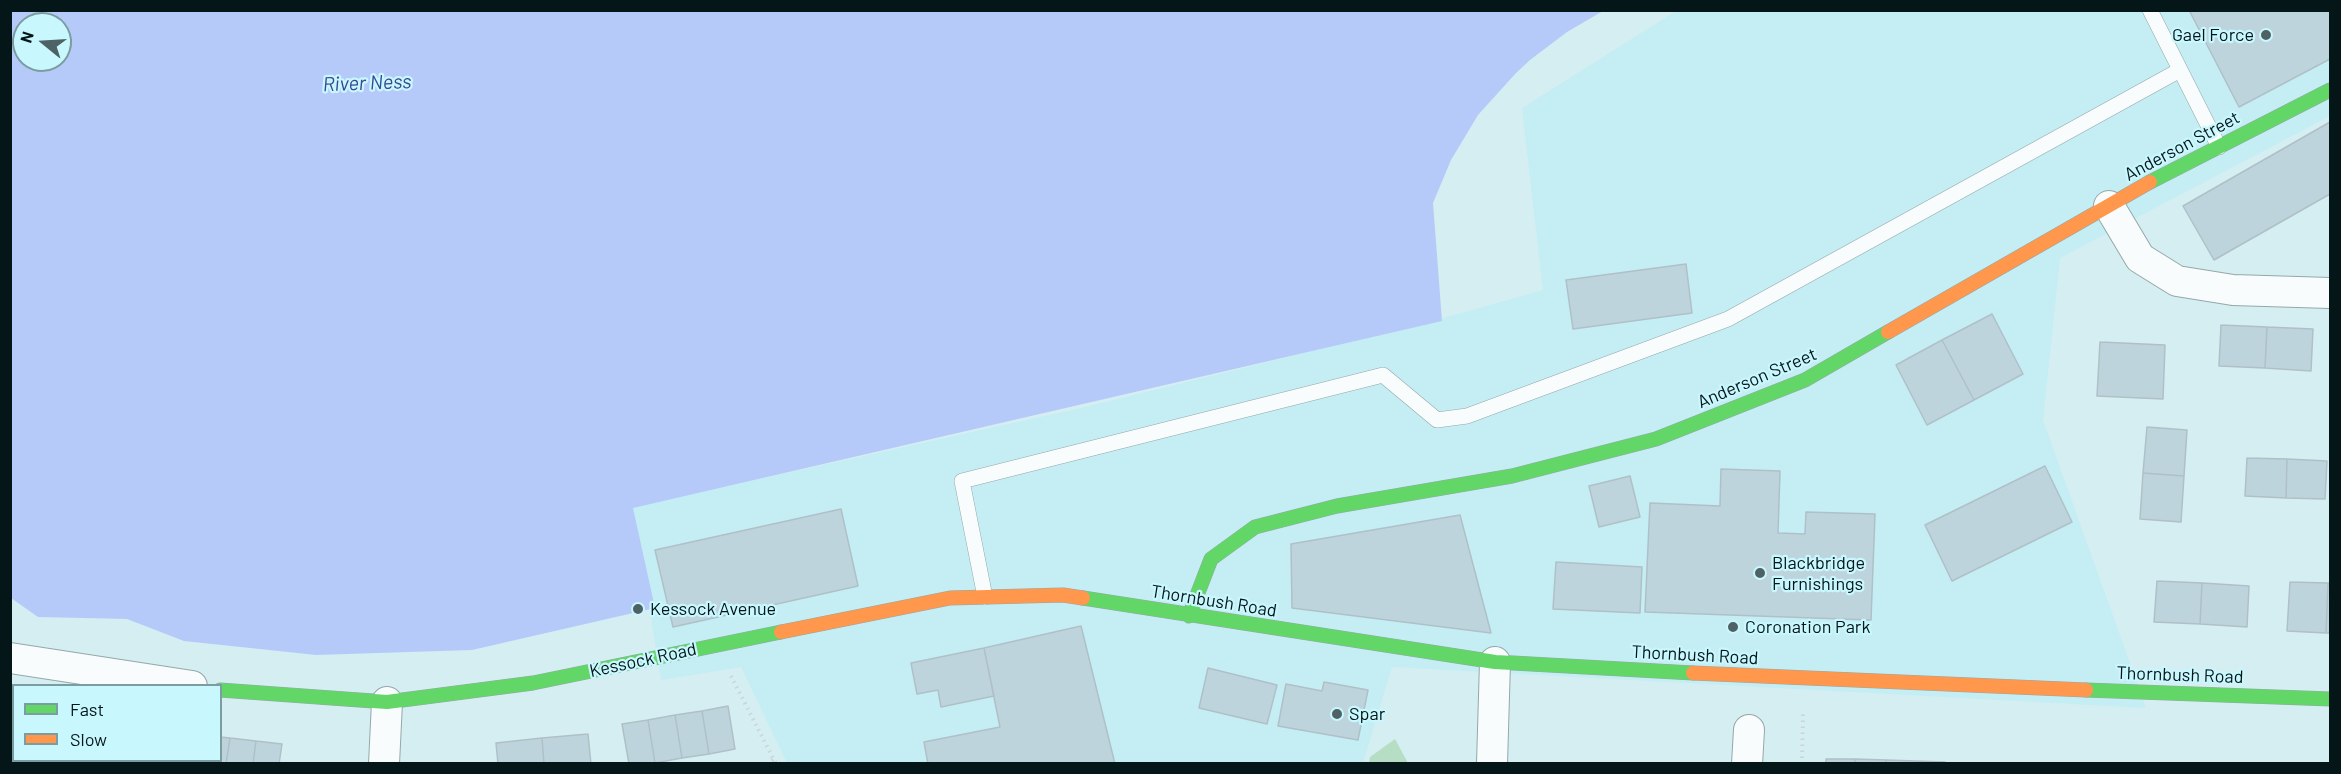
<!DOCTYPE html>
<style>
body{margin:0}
#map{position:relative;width:2341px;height:774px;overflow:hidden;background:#d5eef2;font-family:Barlow,sans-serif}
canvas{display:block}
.frame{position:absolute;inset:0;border:12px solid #051619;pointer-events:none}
.legend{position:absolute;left:12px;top:684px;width:210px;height:78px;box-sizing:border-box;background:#c9f7fe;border:2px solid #7b9da2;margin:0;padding:8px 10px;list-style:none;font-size:18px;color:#051619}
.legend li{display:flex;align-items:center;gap:12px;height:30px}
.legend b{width:30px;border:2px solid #7b9da2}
.north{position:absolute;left:12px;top:12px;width:60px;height:60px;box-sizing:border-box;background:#c9f7fe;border:2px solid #7b9da2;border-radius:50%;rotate:288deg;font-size:16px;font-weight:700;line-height:24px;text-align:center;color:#051619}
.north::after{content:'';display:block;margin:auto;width:21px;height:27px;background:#4e6265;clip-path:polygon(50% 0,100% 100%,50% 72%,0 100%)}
</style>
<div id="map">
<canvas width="2341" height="774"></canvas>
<div class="frame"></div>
<ul class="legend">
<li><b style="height:8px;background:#63d668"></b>Fast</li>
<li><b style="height:8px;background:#ff974d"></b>Slow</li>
</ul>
<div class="north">N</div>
</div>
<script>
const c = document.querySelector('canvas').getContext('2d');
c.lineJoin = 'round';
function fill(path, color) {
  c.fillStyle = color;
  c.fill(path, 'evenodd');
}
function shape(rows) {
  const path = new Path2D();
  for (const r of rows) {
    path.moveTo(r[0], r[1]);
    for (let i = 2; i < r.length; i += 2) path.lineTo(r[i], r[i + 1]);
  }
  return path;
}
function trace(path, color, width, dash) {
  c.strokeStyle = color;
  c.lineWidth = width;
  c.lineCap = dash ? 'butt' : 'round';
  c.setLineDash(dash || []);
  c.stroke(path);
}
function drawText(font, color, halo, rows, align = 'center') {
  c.font = font + ' Barlow,sans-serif';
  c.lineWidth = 4.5;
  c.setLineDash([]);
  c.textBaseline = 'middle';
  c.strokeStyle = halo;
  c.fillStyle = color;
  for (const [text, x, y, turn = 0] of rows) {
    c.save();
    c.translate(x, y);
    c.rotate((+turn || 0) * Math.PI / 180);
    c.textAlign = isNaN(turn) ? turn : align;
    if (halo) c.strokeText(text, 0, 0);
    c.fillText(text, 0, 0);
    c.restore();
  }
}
fill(shape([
 [1676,11,2330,11,2330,116,2060,258,2043,420,2146,708,1392,667,1363,763,787,763,741,667,661,680,633,507,1081,408,1415,326,1543,290,1522,108]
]), '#c4edf4');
fill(shape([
 [1395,739,1408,763,1369,763,1370,757]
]), '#b6dec4');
fill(shape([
 [11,10,1603,10,1603,11,1567,32,1530,60,1516,73,1478,115,1451,160,1433,203,1442,321,633,508,655,608,472,650,316,655,184,641,127,619,38,617,11,598],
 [24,24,60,24,60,60,24,60]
]), '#b6caf9');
const building = shape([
 [2189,10,2330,10,2330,59,2239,107,2189,10],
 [2330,122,2330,194,2214,260,2183,206,2330,122],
 [1686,264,1692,313,1573,329,1566,280,1686,264],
 [1992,314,2023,374,1974,400,1942,340,1992,314],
 [2221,325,2267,327,2265,368,2219,366,2221,325],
 [2267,327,2313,329,2311,371,2265,368,2267,327],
 [1942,340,1974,400,1927,425,1896,365,1942,340],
 [2100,342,2165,345,2163,399,2097,396,2100,342],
 [2147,427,2187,430,2184,476,2143,473,2147,427],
 [2247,458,2287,459,2286,498,2245,496,2247,458],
 [2287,459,2327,461,2325,499,2286,498,2287,459],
 [2045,466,2072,522,1952,581,1925,525,2045,466],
 [1721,469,1780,471,1778,533,1805,534,1806,512,1875,514,1871,620,1645,612,1650,503,1720,506,1721,469],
 [2143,473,2184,476,2181,522,2140,519,2143,473],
 [1630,476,1640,517,1599,527,1589,486,1630,476],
 [841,509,858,586,673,627,655,550,841,509],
 [1460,515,1491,633,1292,608,1291,544,1460,515],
 [1556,562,1642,567,1640,613,1553,609,1556,562],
 [2157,581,2202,583,2200,624,2154,622,2157,581],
 [2290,582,2328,583,2326,633,2287,631,2290,582],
 [2202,583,2249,586,2247,627,2200,624,2202,583],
 [2328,583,2330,583,2330,633,2326,633,2328,583],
 [1081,626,1115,764,928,764,924,742,1000,727,984,648,1081,626],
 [984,648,994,696,941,707,938,690,917,694,911,663,984,648],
 [1208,668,1277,685,1267,724,1199,708,1208,668],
 [1324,682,1368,690,1358,740,1278,726,1286,684,1322,691,1324,682],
 [728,706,735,749,709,754,702,711,728,706],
 [10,708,14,709,14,753,10,753,10,708],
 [702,711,709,754,682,758,675,715,702,711],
 [675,715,682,758,655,763,648,720,675,715],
 [648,720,655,763,629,764,622,724,648,720],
 [588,734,591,764,544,764,542,738,588,734],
 [220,737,230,738,226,764,198,764,198,760,220,760,220,737],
 [230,738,256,741,253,764,226,764,230,738],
 [542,738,544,764,498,764,496,743,542,738],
 [256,741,282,744,279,764,253,764,256,741],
 [1826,759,1855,759,1855,764,1826,764,1826,759],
 [1855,759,1886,760,1886,764,1855,764,1855,759],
 [94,760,140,760,140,764,93,764,94,760],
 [172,760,198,760,198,764,171,764,172,760],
 [1886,760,1916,761,1916,764,1886,764,1886,760],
 [1916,761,1945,762,1945,764,1916,764,1916,761]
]);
fill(building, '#bed4dd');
trace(building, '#afc0c7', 1.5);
const lane = shape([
 [2150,10,2219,147],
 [985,597,962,481,1383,375,1437,420,1467,416,1728,319,2180,70]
]);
const street = shape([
 [2109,206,2140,258,2177,281,2233,290,2330,293],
 [10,658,192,686],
 [384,764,387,702],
 [1492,764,1495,662],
 [1747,764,1749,730]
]);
const fast = shape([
 [2150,182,2330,90],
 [1083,598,1495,662,1693,673],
 [1189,616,1211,559,1255,527,1337,506,1512,476,1656,439,1805,380,1888,332],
 [220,690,387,702,533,683,781,632],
 [2086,690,2330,699]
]);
const slow = shape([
 [1888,332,2150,182],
 [781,632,950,598,1063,595,1083,598],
 [1693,673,2086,690]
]);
trace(lane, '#94a8aa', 16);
trace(street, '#94a8aa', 32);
trace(fast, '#94a8aa', 15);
trace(slow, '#94a8aa', 15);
trace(shape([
 [731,676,776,764],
 [30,764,31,760],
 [767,764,774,759],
 [1802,764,1803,713]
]), '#ccd4d5', 4, [1.5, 4.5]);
trace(lane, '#f9fcfd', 15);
trace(street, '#f9fcfd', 30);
trace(fast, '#63d668', 14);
trace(slow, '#ff974d', 14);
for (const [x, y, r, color] of [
 [2266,35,6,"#4e6265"],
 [1760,573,6,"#4e6265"],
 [638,609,6,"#4e6265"],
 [1733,627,6,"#4e6265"],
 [1337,714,6,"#4e6265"]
]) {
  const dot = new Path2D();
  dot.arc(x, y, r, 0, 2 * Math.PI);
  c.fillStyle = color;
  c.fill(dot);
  trace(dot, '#c9f7fe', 2);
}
drawText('18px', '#051619', '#c9f7fe', [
 ["Gael Force",2254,35,"right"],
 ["Blackbridge",1772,563],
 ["Furnishings",1772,584],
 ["Kessock Avenue",650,609],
 ["Coronation Park",1745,627],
 ["Spar",1349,714]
], 'left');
drawText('18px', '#051619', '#c9f7fe', [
 ["Anderson Street",2182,146,-28],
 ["Anderson Street",1757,378,-23],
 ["Thornbush Road",1214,601,9],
 ["Thornbush Road",1695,655,3],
 ["Kessock Road",643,660,-12],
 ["Thornbush Road",2180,675,2]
]);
drawText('italic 20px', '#394794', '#c9f7fe', [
 ["River Ness",367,83,-2]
]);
</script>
